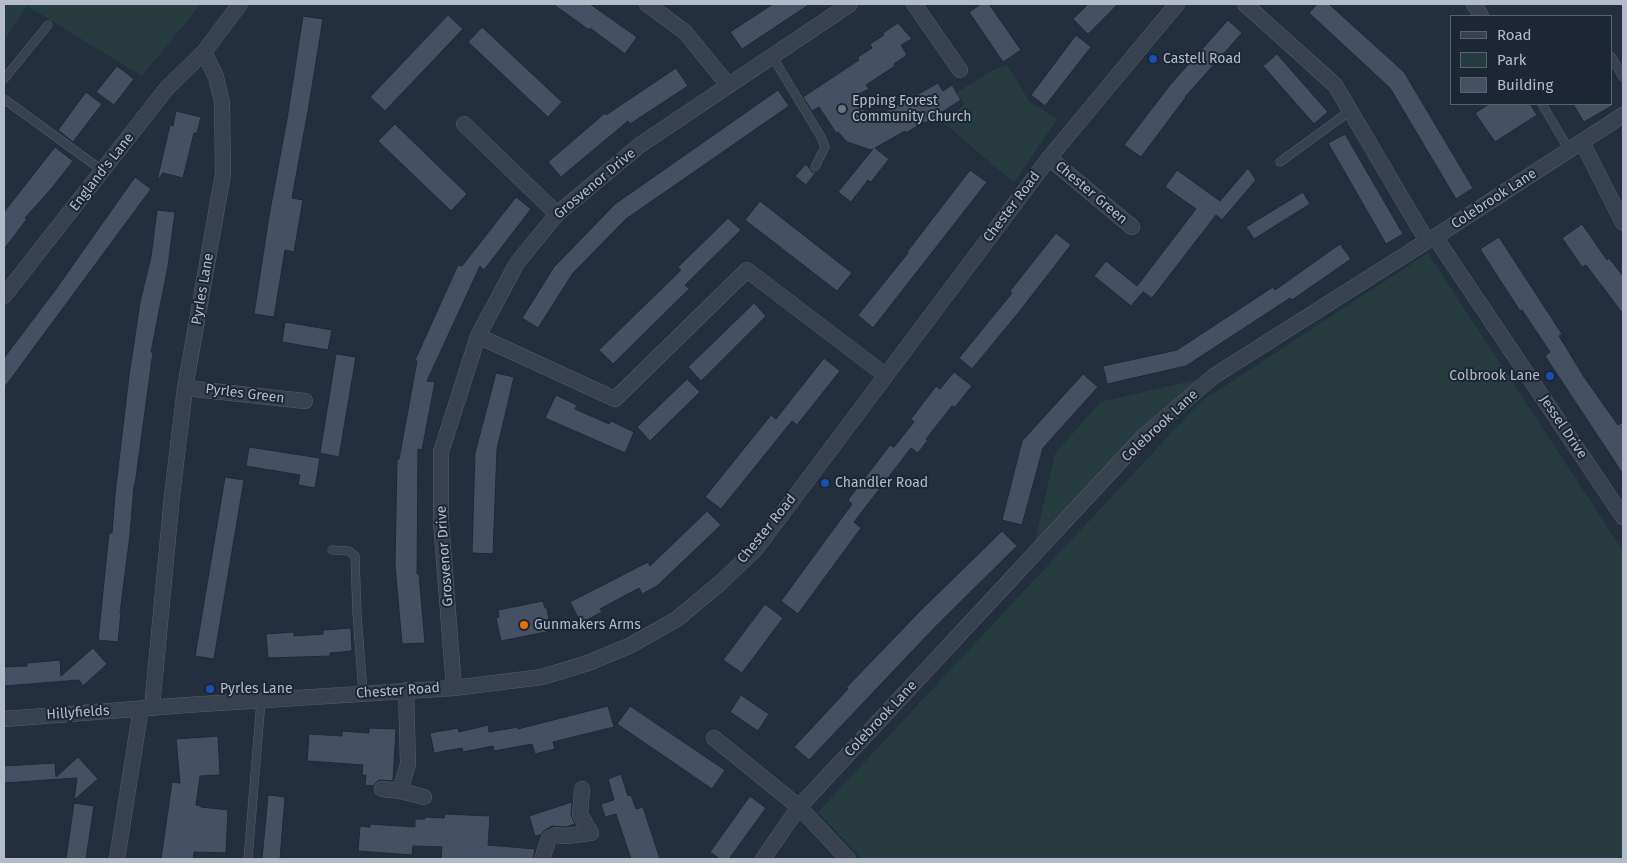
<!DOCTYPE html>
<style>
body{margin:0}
#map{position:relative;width:1627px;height:863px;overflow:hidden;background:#242f3e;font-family:"Fira Sans",sans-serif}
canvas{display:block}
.frame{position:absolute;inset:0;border:5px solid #b4bcc9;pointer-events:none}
.legend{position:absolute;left:1450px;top:15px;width:162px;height:90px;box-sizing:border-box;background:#1d2633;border:1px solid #59626f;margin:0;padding:6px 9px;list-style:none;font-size:15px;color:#b4bcc9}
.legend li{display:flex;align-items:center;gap:10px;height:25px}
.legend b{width:25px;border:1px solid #59626f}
</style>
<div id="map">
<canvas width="1627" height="863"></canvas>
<div class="frame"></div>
<ul class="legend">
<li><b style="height:6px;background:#38414e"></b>Road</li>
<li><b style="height:14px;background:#263c3f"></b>Park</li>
<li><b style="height:14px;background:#455162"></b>Building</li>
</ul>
</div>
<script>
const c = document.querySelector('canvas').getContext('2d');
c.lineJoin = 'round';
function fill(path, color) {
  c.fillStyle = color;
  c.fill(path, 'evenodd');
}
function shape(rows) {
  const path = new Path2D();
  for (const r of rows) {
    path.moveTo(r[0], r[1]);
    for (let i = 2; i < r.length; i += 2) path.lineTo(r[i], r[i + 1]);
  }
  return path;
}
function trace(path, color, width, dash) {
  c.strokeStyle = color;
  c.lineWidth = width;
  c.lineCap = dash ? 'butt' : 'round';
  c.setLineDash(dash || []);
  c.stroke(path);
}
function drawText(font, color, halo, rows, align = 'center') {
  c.font = font + ' "Fira Sans",sans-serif';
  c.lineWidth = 4;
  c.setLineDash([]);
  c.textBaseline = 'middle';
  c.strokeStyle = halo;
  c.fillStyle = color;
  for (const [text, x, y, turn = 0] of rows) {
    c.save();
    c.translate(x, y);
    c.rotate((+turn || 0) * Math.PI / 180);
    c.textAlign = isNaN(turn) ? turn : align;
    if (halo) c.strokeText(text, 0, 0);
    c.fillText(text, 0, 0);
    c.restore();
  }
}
fill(shape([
 [4,4,201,4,142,76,27,6,4,41],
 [1007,65,1030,102,1057,119,1014,183,944,123,964,104,956,93,993,70],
 [1428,253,1623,551,1623,859,862,859,818,812,1200,402],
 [1204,378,1138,432,1091,482,1034,545,1055,454,1100,402]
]), '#263c3f');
const building = shape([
 [553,4,590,4,637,37,625,54,590,28,589,30,553,4],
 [773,4,810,4,742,49,730,32,773,4],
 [981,4,989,4,1021,50,1003,62,969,12,981,4],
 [1088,4,1118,4,1088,34,1073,19,1088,4],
 [1317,4,1329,4,1404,72,1473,188,1456,199,1390,88,1309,13,1317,4],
 [448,15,463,29,385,111,370,97,448,15],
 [303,16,323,19,308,111,292,198,303,200,294,252,285,250,274,317,254,314,269,216,287,119,303,16],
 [1228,20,1242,33,1185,97,1186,97,1141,157,1124,145,1170,85,1228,20],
 [898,23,912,39,901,45,907,55,894,64,895,66,866,85,869,89,855,96,869,118,883,110,884,112,900,103,901,104,938,83,943,91,952,85,961,100,925,123,924,122,906,133,905,131,875,148,889,159,871,182,868,180,851,202,838,192,873,149,871,150,847,142,838,132,836,133,819,107,812,111,803,97,859,60,858,57,872,48,870,44,884,35,883,33,898,23],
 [482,27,562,102,548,117,468,42,482,27],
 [1076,35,1091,47,1045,106,1031,95,1076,35],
 [1277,54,1328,112,1314,124,1263,66,1277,54],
 [117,66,134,79,114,105,96,92,117,66],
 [676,68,688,86,630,124,628,121,561,177,548,162,605,113,606,115,676,68],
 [778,90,789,106,626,219,573,273,538,328,522,318,554,267,615,204,778,90],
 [86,92,102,104,73,142,58,130,86,92],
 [1489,104,1530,104,1537,115,1495,142,1475,113,1489,104],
 [1573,104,1615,104,1584,122,1573,104],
 [176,111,201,117,197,133,194,133,183,178,163,173,157,181,170,125,173,126,176,111],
 [395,124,467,194,451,211,378,141,395,124],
 [1345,134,1403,234,1386,244,1328,143,1345,134],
 [55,147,73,161,52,188,25,218,27,219,4,249,4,212,55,147],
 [806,164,812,172,816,172,806,185,795,176,806,164],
 [1248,168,1256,180,1222,220,1216,215,1152,298,1143,292,1131,306,1094,276,1106,261,1137,286,1196,209,1165,187,1177,170,1220,201,1248,168],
 [970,170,987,182,873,328,858,315,908,253,907,252,970,170],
 [135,177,151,189,4,388,4,358,56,289,135,177],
 [1303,192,1310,204,1254,239,1246,227,1303,192],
 [516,197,531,209,484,270,480,266,427,381,435,382,422,450,418,449,417,574,419,574,425,643,402,644,395,565,397,459,399,459,417,361,415,360,458,265,462,266,516,197],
 [760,201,852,273,837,291,745,220,760,201],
 [157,210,175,212,168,266,151,352,153,352,135,485,134,485,130,535,120,613,121,613,118,642,98,640,109,533,112,533,115,494,129,376,140,302,151,257,157,210],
 [728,218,741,230,685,285,689,289,613,364,599,350,681,270,678,267,728,218],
 [1582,224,1607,260,1609,258,1623,276,1623,314,1586,265,1582,267,1562,238,1582,224],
 [1056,233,1071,245,1019,312,972,369,959,358,1012,293,1010,291,1056,233],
 [1499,237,1562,334,1559,336,1584,377,1618,425,1623,422,1623,474,1545,356,1550,352,1522,310,1520,311,1480,249,1499,237],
 [1340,244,1351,259,1292,300,1290,298,1186,366,1107,384,1103,366,1177,350,1273,287,1275,290,1340,244],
 [754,303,766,316,701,381,688,367,754,303],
 [285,322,332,330,328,350,282,342,285,322],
 [336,354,356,357,339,457,320,453,336,354],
 [824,358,840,371,797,425,792,421,721,509,705,497,771,415,776,419,824,358],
 [954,372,972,386,955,407,952,406,926,439,928,440,918,453,911,448,854,522,861,528,798,614,781,601,852,504,848,500,890,445,894,447,914,422,911,419,936,386,940,389,954,372],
 [496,373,514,377,497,449,493,554,472,553,475,453,496,373],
 [1083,374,1098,387,1043,448,1022,525,1002,520,1022,441,1083,374],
 [687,379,700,392,650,441,637,427,687,379],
 [556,395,577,405,575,409,609,424,611,421,634,432,625,453,545,418,556,395],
 [249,447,320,458,315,488,298,485,300,475,246,466,249,447],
 [225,477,244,480,214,659,195,656,225,477],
 [707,511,721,525,657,586,642,594,639,588,600,609,602,612,581,623,570,602,648,562,650,566,707,511],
 [1002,531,1017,546,936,626,809,760,794,747,848,689,846,688,920,611,1002,531],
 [543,601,545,608,547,608,551,631,501,641,496,618,499,617,498,610,543,601],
 [765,604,783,618,742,673,723,660,765,604],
 [351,628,352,651,330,653,330,656,268,658,266,634,294,632,294,636,323,634,323,630,351,628],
 [93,648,107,664,83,686,79,680,4,686,4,667,27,666,27,663,60,660,61,676,93,648],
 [741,695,769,714,758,731,730,712,741,695],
 [608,706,614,727,553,742,555,749,535,754,532,744,494,751,493,746,463,752,462,748,434,753,430,733,458,728,459,732,488,725,489,732,518,727,518,729,608,706],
 [630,706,725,770,712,789,617,724,630,706],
 [369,728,396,729,393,781,379,780,373,786,365,785,366,775,362,775,363,765,307,761,309,734,342,736,342,731,369,733,369,728],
 [218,736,220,775,200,776,196,805,201,806,201,807,228,810,226,853,194,852,193,859,161,859,172,782,180,783,176,739,218,736],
 [78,757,98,779,74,800,77,778,4,783,4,766,55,763,56,777,78,757],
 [621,774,628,796,631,795,636,809,643,807,660,859,631,859,616,814,605,817,601,804,614,800,608,779,621,774],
 [268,795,285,797,280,859,262,859,268,795],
 [750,796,766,808,729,859,720,859,710,852,750,796],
 [572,802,571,815,575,824,566,827,552,826,545,830,540,835,535,836,529,816,572,802],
 [74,803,94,806,86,859,66,859,74,803],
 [445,814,490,816,488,845,535,849,533,859,441,859,442,847,413,846,412,855,358,851,360,826,370,827,370,824,415,827,415,819,425,819,425,817,444,818,445,814]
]);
fill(building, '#455162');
trace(building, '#1f2835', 1);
const service = shape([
 [772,56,821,137,825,147,815,167],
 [1611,56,1623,77],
 [4,79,48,25],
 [4,99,103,171],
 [1542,104,1569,150],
 [1280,162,1350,111],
 [332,550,349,551,355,556,357,614,363,693],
 [248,859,261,701]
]);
const minor = shape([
 [647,4,685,32,728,85],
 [914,4,960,70],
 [1245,4,1335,85,1427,241],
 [1474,4,1481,16],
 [464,124,557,214],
 [1582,142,1623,223],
 [1049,158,1132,227],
 [1435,237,1623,517],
 [4,296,167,88,204,52,240,4],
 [478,336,615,399,747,270,885,375],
 [185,388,305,401],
 [454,688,441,522,441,452,478,336,517,263,557,214,640,145,850,4],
 [152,708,172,496,185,388,223,174,222,102,216,77,204,52],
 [4,719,187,705,454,688,542,677,588,663,629,646,677,619,719,584,755,550,1049,158,1177,4],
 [714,738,799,807,848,859],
 [382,789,400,791,408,764,406,690],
 [400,791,424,797],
 [117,859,141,708],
 [542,859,549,838,556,835,566,836,591,833,580,815,582,789],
 [763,859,799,807,1143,437,1214,376,1427,241,1435,237,1623,115]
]);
trace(service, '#565f6c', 9);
trace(minor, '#565f6c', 16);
trace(service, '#38414e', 8);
trace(minor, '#38414e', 15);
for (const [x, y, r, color] of [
 [1153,59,5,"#1a4fb4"],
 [842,109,5,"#6b7280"],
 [1550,376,5,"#1a4fb4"],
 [825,483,5,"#1a4fb4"],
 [524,625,5,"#e8710a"],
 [210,689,5,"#1a4fb4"]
]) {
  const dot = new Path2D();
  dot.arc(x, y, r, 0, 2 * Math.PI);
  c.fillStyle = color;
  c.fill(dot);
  trace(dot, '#1d2633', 2);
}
drawText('14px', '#b4bcc9', '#1d2633', [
 ["Castell Road",1163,59],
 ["Epping Forest",852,101],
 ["Community Church",852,117],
 ["Colbrook Lane",1540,376,"right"],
 ["Chandler Road",835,483],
 ["Gunmakers Arms",534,625],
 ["Pyrles Lane",220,689]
], 'left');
drawText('14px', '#b4bcc9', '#1d2633', [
 ["England's Lane",102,172,-52],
 ["Grosvenor Drive",595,184,-40],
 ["Chester Green",1091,193,40],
 ["Colebrook Lane",1494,199,-33],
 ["Chester Road",1012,207,-53],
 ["Pyrles Lane",203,289,-80],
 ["Pyrles Green",245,394,7],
 ["Colebrook Lane",1160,426,-43],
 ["Jessel Drive",1563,427,56],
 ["Chester Road",767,529,-51],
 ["Grosvenor Drive",445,556,-94],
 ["Chester Road",398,691,-4],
 ["Hillyfields",78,713,-4],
 ["Colebrook Lane",881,719,-47]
]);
</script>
